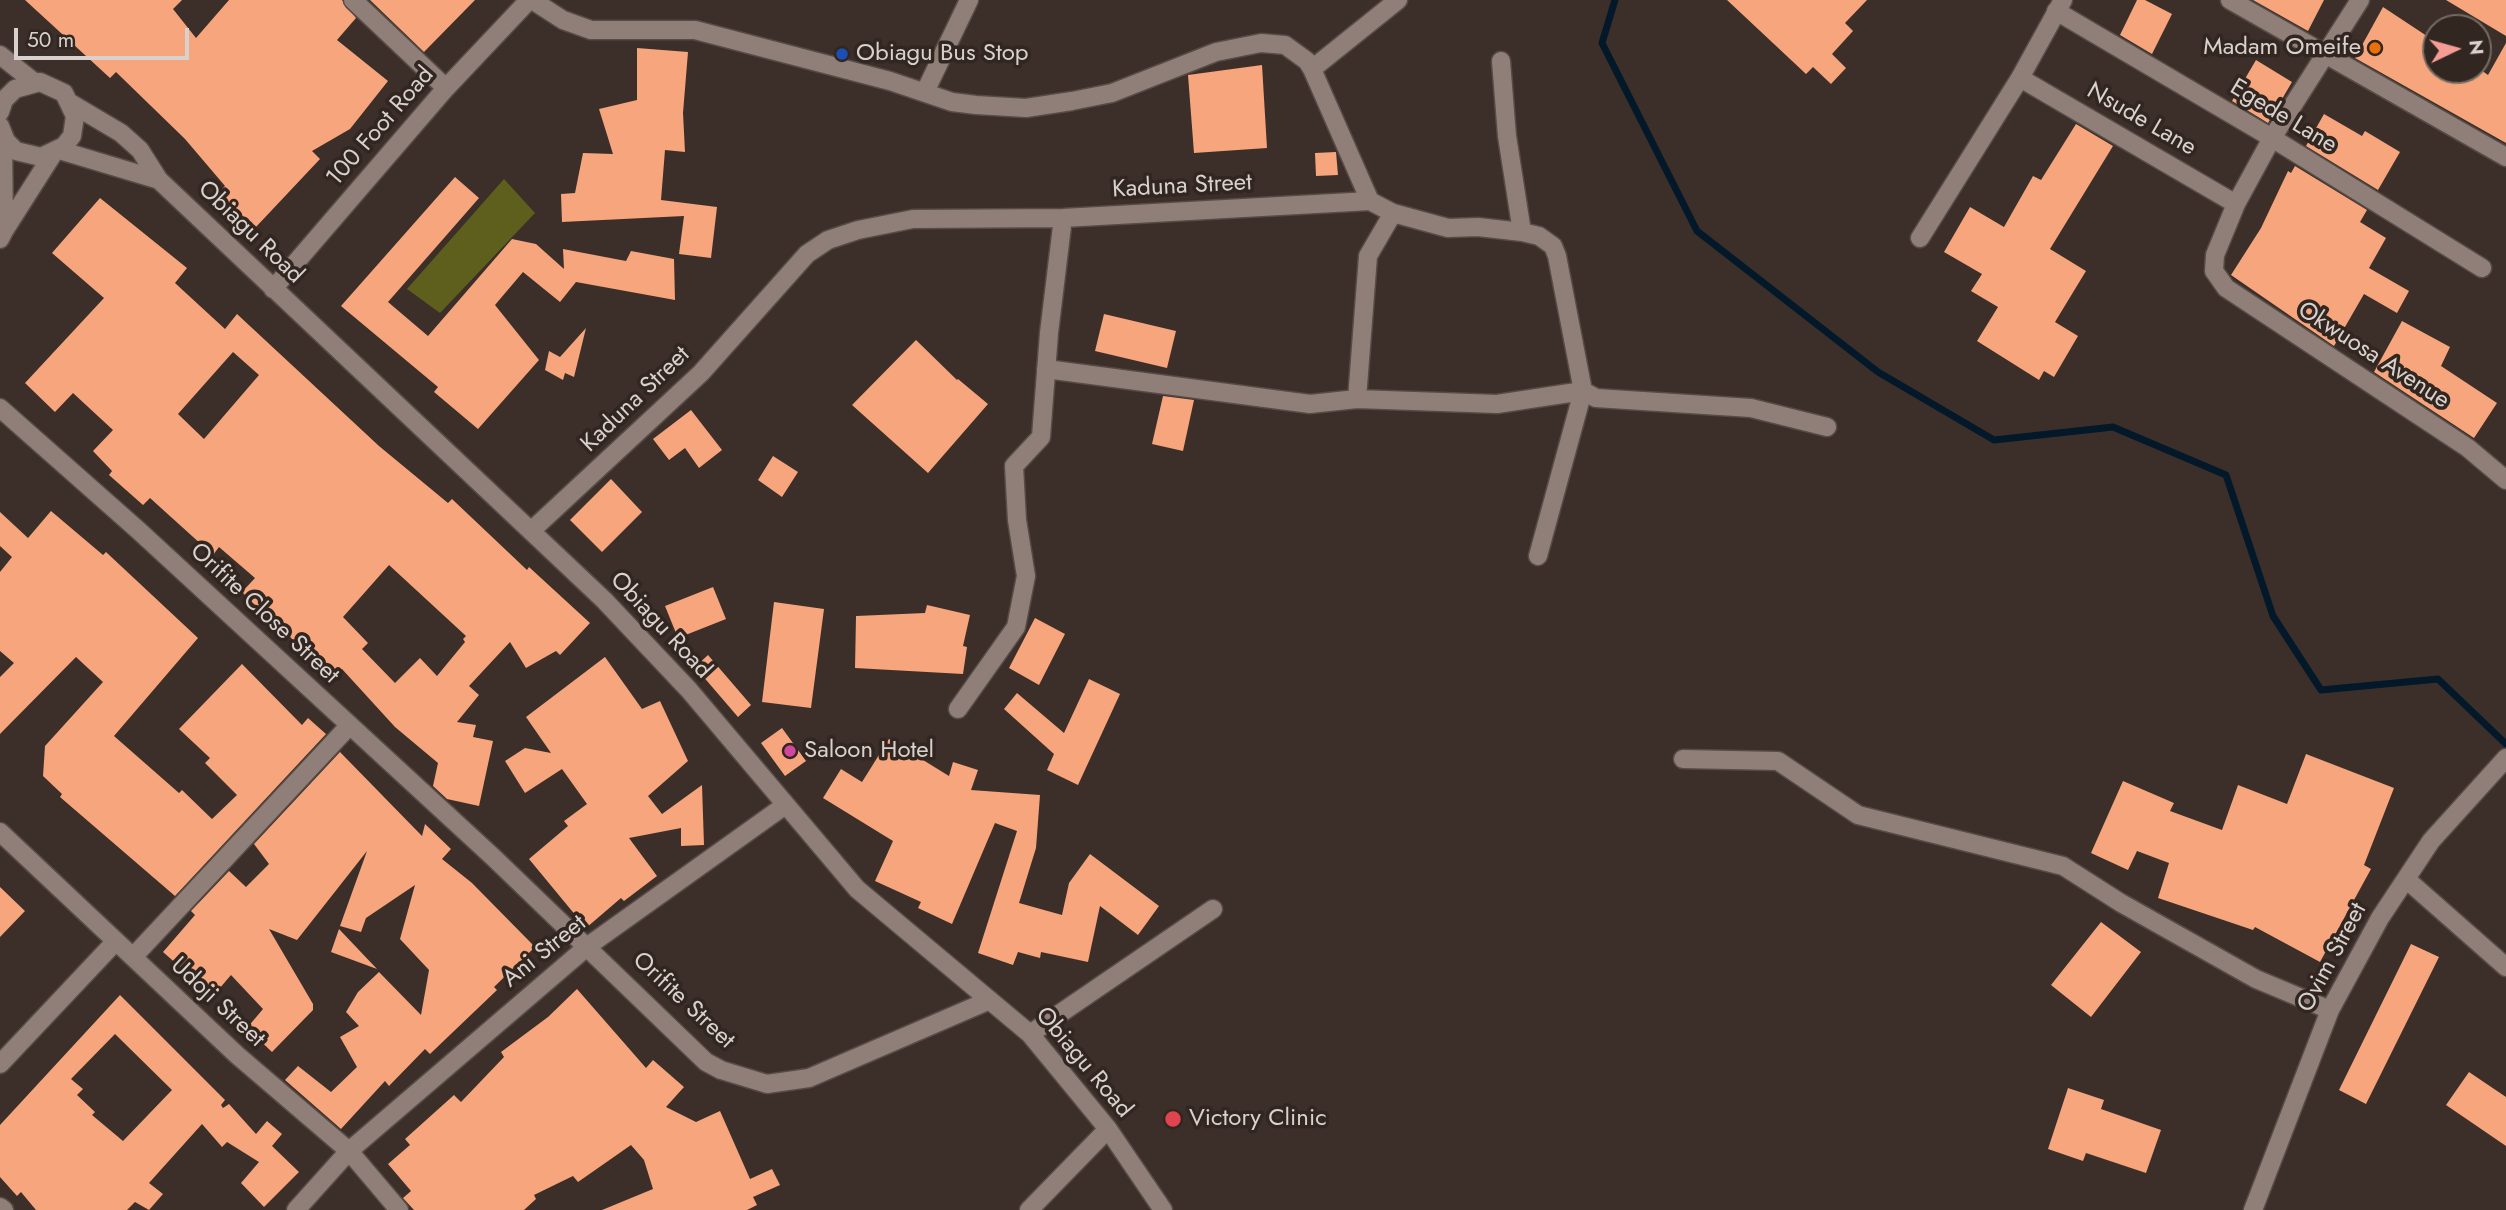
<!DOCTYPE html>
<style>
body{margin:0}
#map{position:relative;width:2506px;height:1210px;overflow:hidden;background:#3c2f29;font-family:Jost,sans-serif}
canvas{display:block}
.north{position:absolute;left:2422px;top:14px;width:70px;height:70px;box-sizing:border-box;background:#322620;border:2px solid #756a65;border-radius:50%;rotate:85deg;font-size:19px;font-weight:700;line-height:28px;text-align:center;color:#d9d1cd}
.north::after{content:'';display:block;margin:auto;width:24px;height:32px;background:#f59c95;clip-path:polygon(50% 0,100% 100%,50% 72%,0 100%)}
.scale{position:absolute;left:14px;top:28px;width:175px;height:32px;box-sizing:border-box;border:4px solid #d9d1cd;border-top:0;padding-left:9px;font-size:21px;line-height:24px;white-space:nowrap;color:#d9d1cd;-webkit-text-stroke:5px #322620;paint-order:stroke}
</style>
<div id="map">
<canvas width="2506" height="1210"></canvas>
<div class="north">N</div>
<div class="scale">50 m</div>
</div>
<script>
const c = document.querySelector('canvas').getContext('2d');
c.lineJoin = 'round';
function fill(path, color) {
  c.fillStyle = color;
  c.fill(path, 'evenodd');
}
function shape(rows) {
  const path = new Path2D();
  for (const r of rows) {
    path.moveTo(r[0], r[1]);
    for (let i = 2; i < r.length; i += 2) path.lineTo(r[i], r[i + 1]);
  }
  return path;
}
function trace(path, color, width, dash) {
  c.strokeStyle = color;
  c.lineWidth = width;
  c.lineCap = dash ? 'butt' : 'round';
  c.setLineDash(dash || []);
  c.stroke(path);
}
function drawText(font, color, halo, rows, align = 'center') {
  c.font = font + ' Jost,sans-serif';
  c.lineWidth = 7;
  c.setLineDash([]);
  c.textBaseline = 'middle';
  c.strokeStyle = halo;
  c.fillStyle = color;
  for (const [text, x, y, turn = 0] of rows) {
    c.save();
    c.translate(x, y);
    c.rotate((+turn || 0) * Math.PI / 180);
    c.textAlign = isNaN(turn) ? turn : align;
    if (halo) c.strokeText(text, 0, 0);
    c.fillText(text, 0, 0);
    c.restore();
  }
}
fill(shape([
 [504,179,535,213,440,313,407,289]
]), '#5e5f1c');
trace(shape([
 [1615,0,1602,43,1697,231,1878,372,1994,440,2113,427,2226,475,2273,616,2321,690,2438,679,2506,744]
]), '#03192a', 7);
fill(shape([
 [25,0,182,0,173,9,196,38,229,0,342,0,356,18,337,40,388,81,350,129,312,151,320,159,255,228,218,193,225,186,185,139,116,72,110,78],
 [370,0,475,0,424,52],
 [1727,0,1867,0,1845,23,1853,31,1832,54,1846,68,1831,84,1813,67,1806,74],
 [2137,0,2145,0,2172,14,2152,54,2120,35],
 [2253,0,2324,0,2308,31],
 [2446,0,2506,0,2506,36],
 [2383,7,2436,42,2436,70,2481,70,2488,75,2506,43,2506,143,2355,58],
 [637,48,688,52,683,113,685,152,665,150,661,200,717,207,711,258,679,254,684,216,562,222,561,194,575,193,583,153,613,154,599,109,637,100],
 [2256,60,2292,82,2268,123,2232,101],
 [1262,65,1267,148,1194,153,1188,75],
 [2324,114,2362,136,2365,131,2400,152,2378,190,2306,146],
 [2076,124,2113,146,2050,249,2086,271,2055,322,2078,336,2054,377,2044,371,2039,380,1977,341,1998,307,1971,291,1982,274,1944,252,1970,207,2004,227,2033,176,2041,180],
 [1336,152,1338,175,1316,176,1315,153],
 [2295,166,2367,210,2360,222,2386,238,2369,268,2409,291,2397,313,2364,294,2334,346,2231,275,2261,228,2288,171,2291,173],
 [455,177,479,198,388,302,428,336,512,239,536,244,564,269,563,249,626,261,631,251,674,259,675,300,576,282,560,302,523,272,495,305,539,360,478,429,434,392,438,387,341,306],
 [100,198,187,268,175,283,225,329,237,314,379,446,448,503,452,499,527,570,529,567,590,623,560,655,556,651,526,668,510,642,469,686,479,695,457,722,476,725,473,737,493,741,479,806,447,799,433,786,438,763,395,727,342,669,335,676,307,646,302,650,273,618,271,621,242,592,255,578,219,547,213,555,150,498,143,505,109,475,112,471,93,451,113,430,73,393,55,412,25,383,104,298,52,253],
 [233,352,259,375,204,439,178,414],
 [389,565,466,636,463,639,465,642,437,676,420,658,395,683,362,649,368,643,343,617],
 [1104,314,1176,331,1167,368,1095,351],
 [2402,321,2450,347,2441,366,2497,403,2474,438,2374,372],
 [586,328,574,377,565,373,563,380,545,370,549,351,560,357],
 [916,340,957,380,958,379,988,404,928,473,852,405],
 [1163,396,1194,400,1183,451,1152,444],
 [691,410,722,450,699,468,685,448,669,460,653,439],
 [773,456,798,472,782,497,758,480],
 [611,479,642,512,602,552,570,520],
 [51,511,103,555,106,552,198,638,114,736,179,793,182,790,212,819,237,795,205,763,210,758,179,729,242,664,302,725,308,718,326,734,175,896,60,797,62,794,43,776,45,746,103,682,76,657,0,734,0,677,14,663,0,651,0,572,12,557,0,546,0,512,28,538],
 [713,587,726,619,678,638,665,606],
 [774,602,824,609,811,708,762,702],
 [927,605,970,615,963,646,967,647,963,674,855,668,856,616,925,613],
 [1035,618,1065,634,1039,685,1009,668],
 [708,655,751,705,738,717,695,667],
 [605,657,642,709,660,701,688,761,648,796,662,814,702,785,704,845,681,846,681,828,629,838,657,876,624,901,621,898,586,928,529,859,568,826,564,821,587,804,562,769,525,793,505,761,525,748,551,753,526,717],
 [1089,679,1120,694,1078,785,1047,770,1054,754,1004,709,1017,693,1064,733],
 [782,728,806,761,785,776,761,743],
 [889,739,949,776,953,762,978,770,971,790,1040,795,1036,848,1019,903,1062,915,1069,883,1090,854,1159,906,1138,935,1100,906,1088,962,1041,952,1040,958,1018,952,1013,965,978,953,1017,831,995,823,952,924,918,908,921,902,875,881,893,841,823,798,841,769,862,782],
 [340,752,422,836,425,824,451,849,442,859,472,883,535,947,494,987,497,990,430,1054,425,1049,389,1086,385,1081,341,1129,285,1080,298,1066,331,1092,357,1067,340,1037,359,1026,346,1012,358,992,379,972,421,1015,429,970,400,939,415,885,366,918,361,932,340,926,367,851,297,940,269,929,313,1004,313,1010,272,1052,247,1028,263,1009,231,975,213,996,163,952,195,915,191,911,229,871,246,887,269,864,254,844],
 [2306,754,2394,788,2364,865,2371,869,2320,962,2255,927,2253,930,2158,898,2169,863,2137,851,2128,870,2091,853,2123,781,2174,803,2170,811,2222,830,2238,785,2287,804],
 [0,887,25,911,0,937],
 [2101,922,2141,952,2091,1017,2051,985],
 [339,929,377,969,331,952],
 [2411,944,2439,957,2366,1104,2339,1090],
 [577,989,646,1068,653,1060,684,1087,666,1107,696,1122,720,1111,750,1179,772,1169,780,1185,753,1197,757,1205,747,1210,602,1210,653,1189,644,1160,631,1145,578,1182,573,1176,534,1195,536,1199,524,1210,414,1210,403,1198,411,1191,388,1164,410,1145,405,1139,454,1095,461,1102,504,1057,501,1052,548,1017],
 [120,995,225,1100,221,1105,223,1108,229,1104,256,1134,267,1121,282,1134,272,1146,299,1172,264,1207,241,1183,259,1162,227,1142,222,1147,202,1124,149,1183,163,1194,149,1210,135,1202,127,1210,36,1210,21,1192,17,1196,0,1177,0,1125],
 [115,1034,172,1090,123,1141,92,1115,95,1112,77,1095,83,1089,71,1079],
 [2469,1072,2506,1097,2506,1146,2446,1105],
 [2068,1088,2104,1100,2101,1109,2161,1130,2146,1173,2086,1153,2083,1161,2048,1149]
]), '#f6a57c');
const minor = shape([
 [353,0,446,88],
 [532,0,563,20,591,30,695,30,890,81,952,102,976,105,1026,108,1072,101,1112,93,1216,52,1261,43,1285,45,1307,61,1312,69,1370,201],
 [2230,0,2506,157],
 [2360,0,2272,138,2236,204,2215,255,2214,271,2226,288,2468,448,2506,480],
 [2056,11,2272,138,2482,268],
 [0,55,34,82],
 [1501,61,1507,136,1522,232],
 [1312,69,1398,0],
 [2020,78,2236,204],
 [925,92,969,0],
 [72,104,121,133,140,150,159,180],
 [0,112,4,100,15,89,40,82,64,93,75,116,72,136,64,146,41,157,16,151,6,141,0,126],
 [59,150,159,180,604,600,689,690,857,889,1030,1034,1108,1129,1163,1210],
 [4,231,53,154],
 [1920,238,2020,78,2063,0],
 [0,239,4,231,3,136],
 [273,289,446,88,529,0],
 [1046,369,1310,404,1357,399,1497,404,1583,391,1538,556],
 [1357,399,1368,256,1393,213],
 [0,408,138,530,493,857,706,1062,721,1070,767,1084,809,1078,990,1000],
 [531,531,701,373,807,254,828,240,858,230,913,219,1063,218,1370,201,1393,213,1448,228,1478,227,1522,232,1539,236,1553,246,1557,256,1583,391,1596,398,1751,408,1827,427],
 [958,709,1016,627,1026,576,1017,520,1014,466,1041,437,1049,333,1063,218],
 [1683,759,1778,761,1858,815,2063,866,2121,903,2256,979,2330,1010],
 [0,832,237,1055,349,1151,399,1210],
 [2406,879,2506,967],
 [133,957,349,726],
 [1030,1034,1213,909],
 [0,1064,116,941],
 [0,1207,4,1210],
 [296,1210,349,1151,588,946,784,806],
 [1029,1210,1108,1129],
 [2253,1210,2330,1010,2380,918,2431,841,2506,758]
]);
trace(minor, '#564b46', 21);
trace(minor, '#8f7f78', 18);
for (const [x, y, r, color] of [
 [2375,48,7,"#e8710a"],
 [842,54,7,"#1a4fb4"],
 [790,751,7,"#d1479c"],
 [1173,1119,9,"#e0444e"]
]) {
  const dot = new Path2D();
  dot.arc(x, y, r, 0, 2 * Math.PI);
  c.fillStyle = color;
  c.fill(dot);
  trace(dot, '#322620', 2.5);
}
drawText('24px', '#d9d1cd', '#322620', [
 ["Madam Omeife",2361,48,"right"],
 ["Obiagu Bus Stop",856,54],
 ["Saloon Hotel",804,751],
 ["Victory Clinic",1189,1119]
], 'left');
drawText('24px', '#d9d1cd', '#322620', [
 ["Egede Lane",2283,117,31],
 ["Nsude Lane",2141,120,30],
 ["100 Foot Road",381,127,-49],
 ["Kaduna Street",1182,187,-3],
 ["Obiagu Road",250,233,44],
 ["Okwuosa Avenue",2373,356,33],
 ["Kaduna Street",636,400,-44],
 ["Orifite Close Street",264,614,43],
 ["Obiagu Road",660,626,47],
 ["Ani Street",545,952,-39],
 ["Ovim Street",2333,958,-62],
 ["Orifite Street",683,1001,43],
 ["Udoji Street",217,1003,43],
 ["Obiagu Road",1083,1063,50]
]);
</script>
